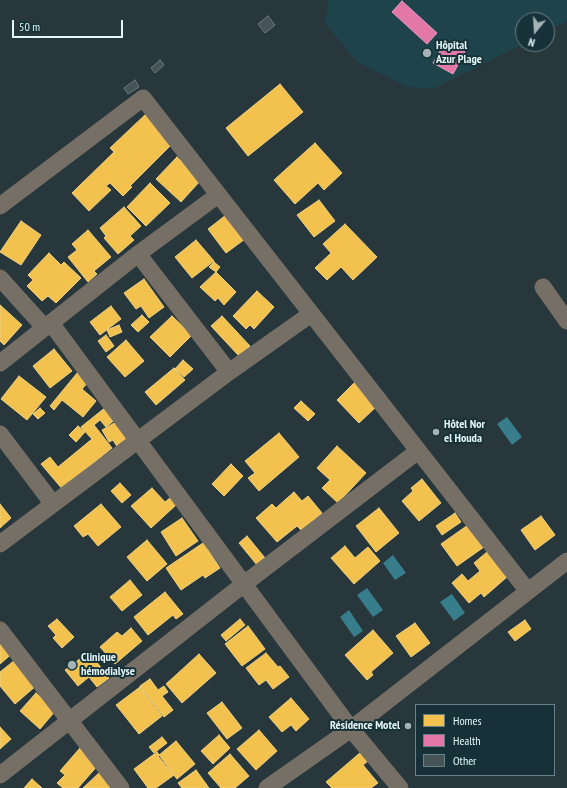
<!DOCTYPE html>
<meta charset="utf-8">
<style>
body{margin:0}
#map{position:relative;width:567px;height:788px;overflow:hidden;background:#28373b;font-family:"PT Sans Narrow",sans-serif}
canvas{display:block}
.legend{position:absolute;left:415px;top:704px;width:140px;height:72px;box-sizing:border-box;background:#163238;border:1px solid #698085;margin:0;padding:5px 7px;list-style:none;font-size:12px;color:#e5f6f9}
.legend li{display:flex;align-items:center;gap:8px;height:20px}
.legend b{width:20px;border:1px solid #698085}
.north{position:absolute;left:515px;top:12px;width:40px;height:40px;box-sizing:border-box;background:#163238;border:1px solid #698085;border-radius:50%;rotate:198deg;font-size:11px;font-weight:700;line-height:16px;text-align:center;color:#e5f6f9}
.north::after{content:'';display:block;margin:auto;width:14px;height:18px;background:#a3b3b6;clip-path:polygon(50% 0,100% 100%,50% 72%,0 100%)}
.scale{position:absolute;left:12px;top:20px;width:111px;height:18px;box-sizing:border-box;border:2px solid #e5f6f9;border-top:0;padding-left:5px;font-size:12px;line-height:14px;white-space:nowrap;color:#e5f6f9;-webkit-text-stroke:3px #163238;paint-order:stroke}
</style>
<div id="map">
<canvas width="567" height="788"></canvas>
<ul class="legend">
<li><b style="height:11px;background:#f2c14e"></b>Homes</li>
<li><b style="height:11px;background:#e377a8"></b>Health</li>
<li><b style="height:11px;background:#475457"></b>Other</li>
</ul>
<div class="north">N</div>
<div class="scale">50 m</div>
</div>
<script>
const c = document.querySelector('canvas').getContext('2d');
c.lineJoin = 'round';
function fill(path, color) {
  c.fillStyle = color;
  c.fill(path, 'evenodd');
}
function shape(rows) {
  const path = new Path2D();
  for (const r of rows) {
    path.moveTo(r[0], r[1]);
    for (let i = 2; i < r.length; i += 2) path.lineTo(r[i], r[i + 1]);
  }
  return path;
}
function trace(path, color, width, dash) {
  c.strokeStyle = color;
  c.lineWidth = width;
  c.lineCap = dash ? 'butt' : 'round';
  c.setLineDash(dash || []);
  c.stroke(path);
}
function drawText(font, color, halo, rows, align = 'center') {
  c.font = font + ' "PT Sans Narrow",sans-serif';
  c.lineWidth = 4;
  c.setLineDash([]);
  c.textBaseline = 'middle';
  c.strokeStyle = halo;
  c.fillStyle = color;
  for (const [text, x, y, turn = 0] of rows) {
    c.save();
    c.translate(x, y);
    c.rotate((+turn || 0) * Math.PI / 180);
    c.textAlign = isNaN(turn) ? turn : align;
    if (halo) c.strokeText(text, 0, 0);
    c.fillText(text, 0, 0);
    c.restore();
  }
}
fill(shape([
 [328,0,567,0,567,21,547,31,547,20,523,20,523,44,435,88,408,87,357,62,325,23]
]), '#1f434b');
fill(shape([
 [507,417,522,437,512,445,497,424],
 [393,555,406,573,395,580,383,563],
 [367,588,383,610,373,617,357,595],
 [452,594,465,613,454,621,440,602],
 [349,610,363,631,354,637,340,617]
]), '#377d8c');
const homes = shape([
 [280,84,303,112,248,156,226,128,280,84],
 [147,113,175,141,130,186,132,187,123,196,110,183,106,186,111,190,89,211,72,193,114,152,110,148,147,113],
 [315,143,342,173,324,190,318,183,295,204,274,180,315,143],
 [177,157,201,180,181,202,156,179,177,157],
 [150,183,170,203,146,226,127,207,150,183],
 [319,200,335,221,314,237,297,215,319,200],
 [124,207,141,226,130,236,134,240,118,254,104,238,106,236,100,228,124,207],
 [226,215,245,239,226,253,208,229,226,215],
 [21,221,41,235,21,265,0,252,21,221],
 [345,224,377,257,353,280,341,267,327,280,315,268,331,253,323,244,345,224],
 [88,230,111,257,94,271,97,274,88,282,68,257,77,250,72,244,88,230],
 [196,240,214,261,192,278,175,257,196,240],
 [49,253,61,265,64,262,81,278,56,303,48,296,42,301,27,286,33,280,28,275,49,253],
 [214,262,220,267,216,272,209,267,214,262],
 [216,272,236,292,224,305,218,298,215,301,200,287,216,272],
 [144,279,164,307,149,318,141,306,136,309,124,293,144,279],
 [257,291,274,307,254,329,250,325,246,329,233,316,257,291],
 [0,305,22,325,4,345,0,341,0,305],
 [111,306,121,319,100,335,90,322,111,306],
 [142,315,149,322,138,332,131,325,142,315],
 [172,316,192,335,170,357,150,337,172,316],
 [222,316,250,346,239,356,211,326,222,316],
 [119,325,122,332,110,337,107,330,119,325],
 [106,335,114,346,106,352,98,341,106,335],
 [126,340,144,361,125,377,107,357,126,340],
 [54,349,72,371,50,388,33,366,54,349],
 [183,360,193,369,184,377,175,369,183,360],
 [174,368,185,380,156,405,145,392,174,368],
 [78,372,89,381,82,389,96,401,83,417,62,400,54,410,50,406,78,372],
 [19,376,46,397,27,420,1,399,19,376],
 [355,382,378,405,359,423,337,400,355,382],
 [301,401,315,414,308,421,294,408,301,401],
 [106,407,116,419,106,427,100,420,94,425,112,448,75,478,64,491,41,464,50,457,58,467,92,439,81,427,106,407],
 [40,408,45,413,38,419,33,414,40,408],
 [118,421,130,441,118,448,113,440,109,442,102,430,118,421],
 [78,426,85,432,76,442,69,435,78,426],
 [279,433,299,457,259,491,248,478,255,473,245,461,279,433],
 [337,446,366,473,338,503,322,488,330,480,317,468,337,446],
 [231,464,243,476,224,496,212,484,231,464],
 [422,479,441,503,419,521,402,501,413,491,411,488,422,479],
 [120,483,131,495,122,503,111,491,120,483],
 [152,488,165,502,170,498,176,505,151,528,131,506,152,488],
 [294,492,302,501,308,496,322,513,302,531,297,526,277,542,256,518,272,504,276,508,294,492],
 [0,504,11,518,0,528,0,504],
 [101,504,121,527,98,546,88,534,83,537,74,526,101,504],
 [379,508,399,533,376,552,356,526,379,508],
 [455,513,461,522,442,535,436,526,455,513],
 [541,516,555,535,535,550,521,530,541,516],
 [182,518,198,541,176,556,161,532,182,518],
 [468,525,484,547,457,566,441,544,468,525],
 [247,536,265,558,257,565,239,543,247,536],
 [147,540,167,564,147,581,127,557,147,540],
 [206,541,213,551,210,553,220,568,205,578,203,575,181,590,166,568,206,541],
 [345,546,355,558,368,547,380,561,354,584,331,558,345,546],
 [487,552,507,577,484,597,481,593,469,603,452,583,462,574,468,581,480,571,474,563,487,552],
 [130,580,142,595,122,611,110,597,130,580],
 [165,592,183,614,176,619,173,615,148,635,134,617,165,592],
 [57,619,74,637,62,648,53,638,56,635,48,626,57,619],
 [240,619,245,625,226,641,221,635,240,619],
 [525,620,531,629,515,641,508,632,525,620],
 [415,623,430,643,411,657,396,636,415,623],
 [248,626,265,649,242,666,225,644,248,626],
 [131,628,142,641,115,664,100,647,117,632,122,636,131,628],
 [373,630,393,653,371,672,373,675,367,680,345,655,373,630],
 [0,633,15,651,0,664,0,633],
 [89,652,109,678,97,687,89,677,78,686,65,670,89,652],
 [266,653,278,667,280,666,289,677,273,689,266,680,259,685,246,668,266,653],
 [199,654,216,673,182,703,166,684,199,654],
 [15,660,37,685,15,704,0,686,0,672,15,660],
 [150,679,158,690,164,686,168,692,162,696,173,710,164,717,140,686,150,679],
 [140,687,162,716,139,734,116,705,140,687],
 [36,693,56,710,40,729,20,711,36,693],
 [291,698,309,719,296,731,291,725,282,732,269,717,291,698],
 [222,702,242,728,227,739,207,713,222,702],
 [0,727,11,739,0,749,0,727],
 [259,730,277,751,256,770,237,749,259,730],
 [219,735,230,748,213,764,201,751,219,735],
 [162,737,167,743,154,753,149,747,162,737],
 [176,741,195,764,177,779,158,756,176,741],
 [80,748,99,764,78,788,63,788,57,783,65,775,60,771,80,748],
 [157,752,174,775,156,788,148,788,134,769,157,752],
 [361,752,368,761,363,765,378,783,371,788,332,788,326,782,361,752],
 [230,754,249,776,235,788,221,788,208,773,230,754],
 [196,770,209,788,182,788,178,783,196,770],
 [101,771,117,788,83,788,101,771],
 [32,779,42,788,24,788,32,779]
]);
fill(homes, '#f2c14e');
trace(homes, '#eed181', 1);
const health = shape([
 [402,1,437,33,427,44,392,12,402,1],
 [446,41,465,52,453,74,433,63,446,41]
]);
fill(health, '#e377a8');
trace(health, '#e49dc0', 1);
const building = shape([
 [268,16,275,25,265,33,258,24,268,16],
 [160,60,164,65,155,73,151,68,160,60],
 [135,80,139,87,128,94,124,88,135,80]
]);
fill(building, '#475457');
trace(building, '#6e7b7e', 1);
trace(shape([
 [0,206,143,98,527,590],
 [138,254,229,372],
 [0,278,45,328],
 [543,287,567,321],
 [51,323,351,729,400,788],
 [0,363,138,254,218,195],
 [0,434,53,504],
 [0,544,229,372,311,314],
 [0,630,121,788],
 [0,775,244,584,418,451],
 [267,788,351,729,567,561]
]), '#766f66', 17);
for (const [x, y, r, color] of [
 [427,53,5,"#a3b3b6"],
 [436,432,4,"#a3b3b6"],
 [72,665,5,"#a3b3b6"],
 [408,726,4,"#a3b3b6"]
]) {
  const dot = new Path2D();
  dot.arc(x, y, r, 0, 2 * Math.PI);
  c.fillStyle = color;
  c.fill(dot);
  trace(dot, '#163238', 1.5);
}
drawText('bold 12px', '#e5f6f9', '#163238', [
 ["Hôpital",436,46],
 ["Azur Plage",436,60],
 ["Hôtel Nor",444,425],
 ["el Houda",444,439],
 ["Clinique",81,658],
 ["hémodialyse",81,672],
 ["Résidence Motel",400,726,"right"]
], 'left');
</script>
